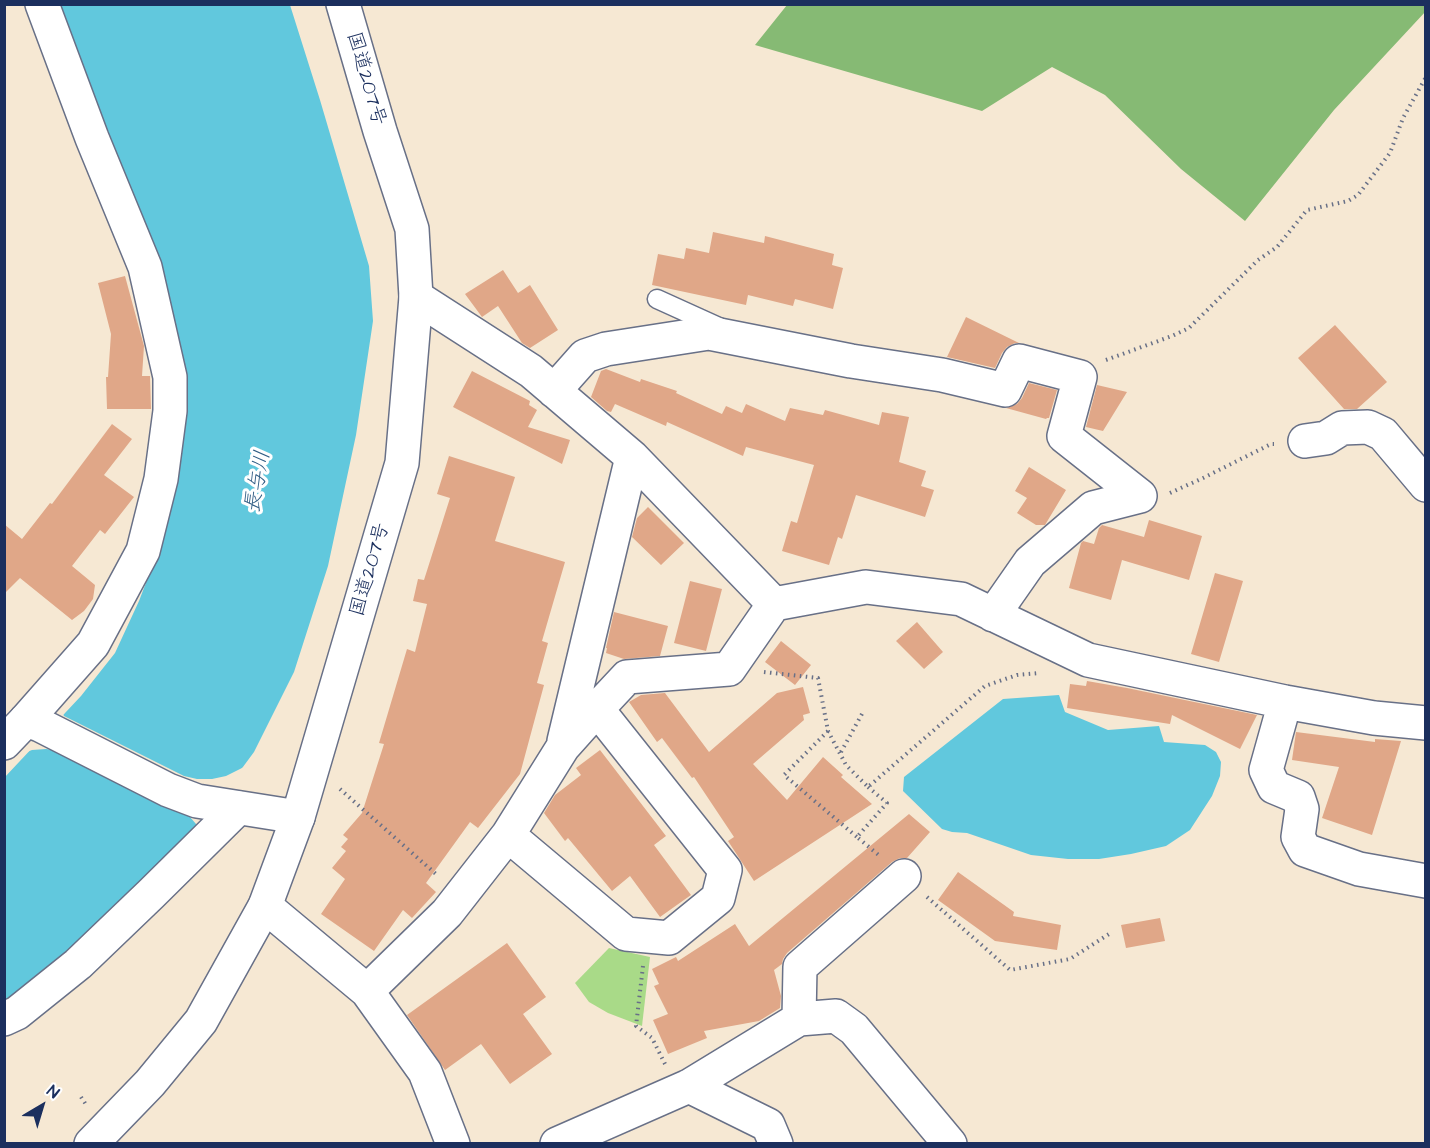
<!DOCTYPE html>
<meta charset="utf-8">
<style>
body{margin:0}
#map{position:relative;width:1430px;height:1148px;overflow:hidden;background:#f6e8d3;font-family:"Architects Daughter",sans-serif}
canvas{display:block}
.frame{position:absolute;inset:0;border:6px solid #1b2f5e;pointer-events:none}
.north{position:absolute;left:12px;top:1076px;width:60px;height:60px;-webkit-text-stroke:4px #fff;paint-order:stroke;rotate:38deg;font-size:16px;font-weight:700;line-height:24px;text-align:center;color:#1b2f5e}
.north::after{content:'';display:block;margin:auto;width:21px;height:27px;background:#1b2f5e;clip-path:polygon(50% 0,100% 100%,50% 72%,0 100%)}
</style>
<div id="map">
<canvas width="1430" height="1148"></canvas>
<div class="frame"></div>
<div class="north">N</div>
</div>
<script>
const c = document.querySelector('canvas').getContext('2d');
c.lineJoin = 'round';
function fill(path, color) {
  c.fillStyle = color;
  c.fill(path, 'evenodd');
}
function shape(rows) {
  const path = new Path2D();
  for (const r of rows) {
    path.moveTo(r[0], r[1]);
    for (let i = 2; i < r.length; i += 2) path.lineTo(r[i], r[i + 1]);
  }
  return path;
}
function trace(path, color, width, dash) {
  c.strokeStyle = color;
  c.lineWidth = width;
  c.lineCap = dash ? 'butt' : 'round';
  c.setLineDash(dash || []);
  c.stroke(path);
}
function drawText(font, color, halo, rows, align = 'center') {
  c.font = font + ' "Architects Daughter","Klee One",sans-serif';
  c.lineWidth = 6;
  c.setLineDash([]);
  c.textBaseline = 'middle';
  c.strokeStyle = halo;
  c.fillStyle = color;
  for (const [text, x, y, turn = 0] of rows) {
    c.save();
    c.translate(x, y);
    c.rotate((+turn || 0) * Math.PI / 180);
    c.textAlign = isNaN(turn) ? turn : align;
    if (halo) c.strokeText(text, 0, 0);
    c.fillText(text, 0, 0);
    c.restore();
  }
}
fill(shape([
 [609,948,650,957,642,1026,608,1013,589,1002,575,983]
]), '#a9da88');
fill(shape([
 [787,5,1425,4,1426,11,1334,110,1245,221,1181,169,1105,95,1052,67,982,111,755,45]
]), '#86ba74');
fill(shape([
 [46,5,290,5,320,100,369,266,373,321,356,435,328,566,294,672,254,752,192,836,92,934,5,1006,4,778,81,696,115,653,139,601,157,554,181,379],
 [1059,695,1065,712,1108,730,1159,726,1164,742,1205,745,1216,752,1221,762,1220,776,1212,796,1190,830,1166,846,1131,854,1099,859,1068,859,1031,855,967,833,952,832,942,829,903,791,904,777,1003,699]
]), '#61c8dd');
fill(shape([
 [62,712,64,716,184,776,197,779,212,779,226,776,244,767,198,832,196,824,190,817,74,756,63,751,46,749,32,750,24,753]
]), '#f6e8d3');
fill(shape([
 [713,232,764,243,765,236,834,254,832,265,843,268,833,309,795,299,793,306,748,295,746,305,652,285,658,254,684,259,686,248,709,253],
 [503,270,518,293,530,285,558,330,530,348,522,343,498,306,482,317,465,294],
 [125,276,144,346,142,376,150,376,151,409,107,409,106,377,108,377,111,334,98,283],
 [966,317,1019,343,1015,343,1007,347,1002,353,995,368,947,357],
 [1335,325,1387,382,1357,409,1344,409,1298,358],
 [606,369,640,382,641,379,677,391,676,393,722,414,726,406,742,413,746,404,785,421,790,408,823,415,825,410,879,425,882,412,909,417,899,462,926,471,921,486,934,490,925,517,856,495,842,539,838,537,829,565,782,551,791,521,797,523,814,465,746,447,743,456,667,422,666,426,615,404,611,412,607,411,591,397,601,371],
 [472,371,530,401,529,405,537,410,528,427,570,440,562,464,453,407],
 [1029,383,1057,390,1049,418,1047,418,1046,419,1006,408,1017,404,1022,398],
 [1097,385,1127,392,1103,431,1086,427],
 [112,424,132,439,104,475,134,497,105,534,100,530,72,566,95,585,93,599,84,611,72,620,20,578,4,594,4,524,22,539,50,503,52,504],
 [449,456,515,477,495,541,565,562,542,641,548,643,537,683,544,685,520,774,478,828,470,822,426,883,436,892,412,918,403,910,374,951,321,914,345,879,332,868,346,851,341,847,348,839,343,835,362,813,384,744,379,743,407,649,415,652,427,604,413,601,418,579,424,580,450,498,437,494],
 [1029,467,1066,490,1045,525,1036,525,1017,513,1027,498,1015,491],
 [648,507,684,543,661,565,632,537,637,518],
 [1149,520,1202,536,1189,580,1122,560,1111,600,1069,588,1081,543,1083,541,1094,544,1099,528,1102,525,1144,537],
 [1215,573,1243,581,1219,662,1191,654],
 [690,581,722,589,706,651,674,643],
 [614,612,668,626,660,656,624,659,606,653,607,648,606,648],
 [917,622,943,652,924,669,896,641],
 [781,641,811,665,795,685,765,662],
 [1087,681,1127,688,1257,715,1240,749,1172,715,1170,724,1067,708,1070,684,1086,686],
 [803,687,810,713,803,715,804,720,753,764,787,800,823,757,843,775,841,777,872,804,754,881,728,841,734,837,694,777,692,778,662,738,657,742,629,702,641,695,665,693,709,752,777,693],
 [1296,732,1375,742,1375,739,1401,741,1372,835,1322,818,1339,767,1292,760],
 [600,750,666,836,654,845,691,895,660,917,630,876,612,891,568,838,565,841,544,813,555,795,581,775,576,768],
 [909,814,930,832,907,858,900,858,892,862,787,953,783,959,782,964,774,970,781,996,780,1008,759,1021,704,1031,707,1038,668,1054,653,1020,668,1014,654,986,659,984,652,969,676,957,678,961,735,924,749,946],
 [958,872,1014,912,1013,916,1061,925,1057,950,995,941,938,900],
 [1160,918,1165,941,1126,948,1121,925],
 [507,943,546,997,523,1014,552,1054,510,1084,481,1044,445,1070,407,1015]
]), '#e0a788');
const service = shape([
 [657,299,721,328]
]);
const minor = shape([
 [416,297,531,371,632,457,774,604],
 [554,391,585,356,606,349,709,333,851,361,942,375,1005,390,1019,361,1080,377,1064,436,1140,496],
 [1305,441,1326,438,1342,428,1368,427,1383,434,1426,485],
 [993,615,1030,562,1093,508,1140,496],
 [1285,702,1266,770,1274,787,1298,797,1302,809,1298,837,1305,850,1359,869,1426,881],
 [26,720,93,644,143,551,161,479,170,411,170,377,145,267,92,138,42,4],
 [564,741,632,457],
 [508,835,626,934,669,938,718,898,725,870,597,709],
 [265,906,367,991,425,1072,453,1144],
 [367,991,447,913,508,835,563,747,597,709,627,677,729,669,774,604,866,587,961,599,1088,660,1285,702,1374,718,1426,723],
 [4,1019,17,1013,78,964,151,894,238,808],
 [799,1019,836,1016,854,1029,950,1144],
 [689,1086,768,1125,776,1144],
 [557,1144,689,1086,799,1019,800,967,904,876]
]);
const tertiary = shape([
 [91,1144,150,1083,201,1021,265,906,298,817]
]);
const trunk = shape([
 [4,743,26,720,40,725,168,790,197,801,298,817,402,463,416,297,412,229,380,131,343,4]
]);
trace(service, '#687087', 21);
trace(minor, '#687087', 36);
trace(tertiary, '#687087', 36);
trace(trunk, '#687087', 36);
trace(shape([
 [1106,360,1172,336,1189,328,1258,260,1277,247,1307,210,1348,201,1358,195,1390,153,1403,118,1426,77],
 [1170,493,1203,478,1271,444,1274,444],
 [764,672,818,678,828,731,846,765,868,787,985,686,1017,675,1039,673],
 [828,731,784,775,857,837],
 [841,752,863,712],
 [868,787,887,803,857,837,881,857],
 [340,789,437,875],
 [927,897,1010,970,1070,959,1109,934],
 [643,966,636,1026,652,1038,665,1064],
 [81,1097,87,1106]
]), '#687087', 4, [1.5, 4.5]);
trace(service, '#fff', 18);
trace(minor, '#fff', 33);
trace(tertiary, '#fff', 33);
trace(trunk, '#fff', 33);
drawText('20px', '#1b2f5e', '#fff', [
 ["国道207号",365,79,74],
 ["国道207号",371,570,-74]
]);
drawText('italic 21px', '#305d84', '#fff', [
 ["長与川",259,482,-80]
]);
</script>
